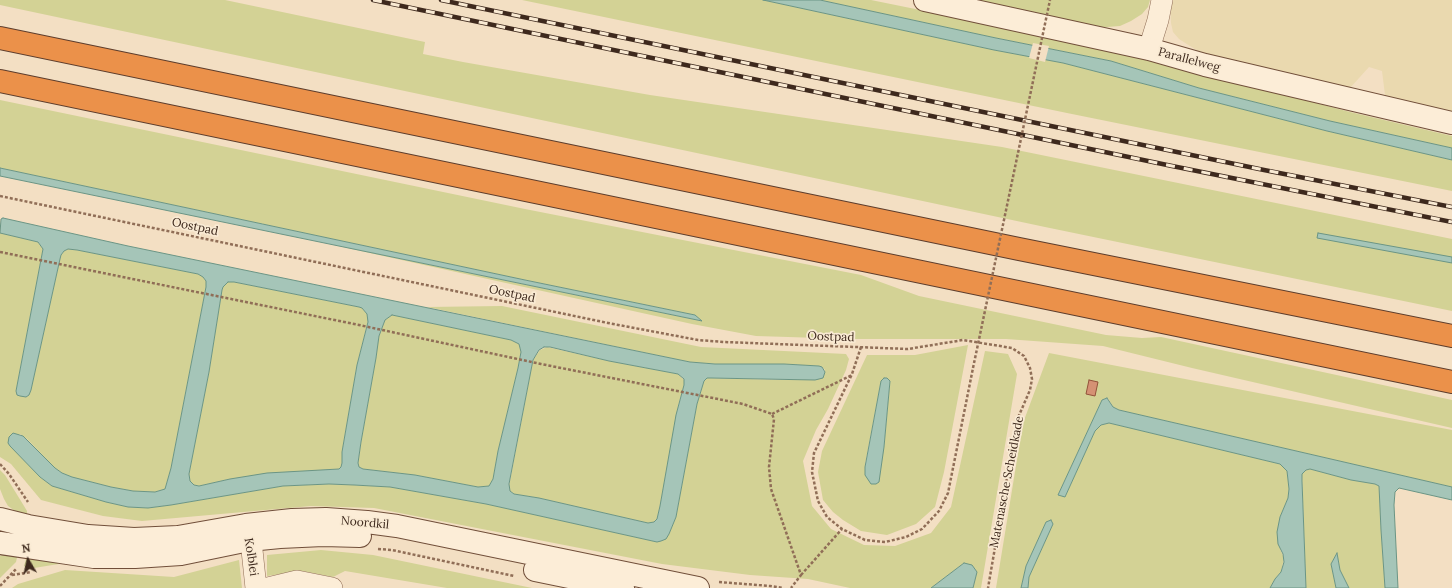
<!DOCTYPE html>
<style>
body{margin:0}
#map{position:relative;width:1452px;height:588px;overflow:hidden;background:#f3dfc3;font-family:Lora,serif}
canvas{display:block}
.north{position:absolute;left:8px;top:540px;width:40px;height:40px;-webkit-text-stroke:3px #f9ead3;paint-order:stroke;rotate:351deg;font-size:11px;font-weight:700;line-height:16px;text-align:center;color:#3e291d}
.north::after{content:'';display:block;margin:auto;width:14px;height:18px;background:#3e291d;clip-path:polygon(50% 0,100% 100%,50% 72%,0 100%)}
</style>
<div id="map">
<canvas width="1452" height="588"></canvas>
<div class="north">N</div>
</div>
<script>
const c = document.querySelector('canvas').getContext('2d');
c.lineJoin = 'round';
function fill(path, color) {
  c.fillStyle = color;
  c.fill(path, 'evenodd');
}
function shape(rows) {
  const path = new Path2D();
  for (const r of rows) {
    path.moveTo(r[0], r[1]);
    for (let i = 2; i < r.length; i += 2) path.lineTo(r[i], r[i + 1]);
  }
  return path;
}
function trace(path, color, width, dash) {
  c.strokeStyle = color;
  c.lineWidth = width;
  c.lineCap = dash ? 'butt' : 'round';
  c.setLineDash(dash || []);
  c.stroke(path);
}
function drawText(font, color, halo, rows, align = 'center') {
  c.font = font + ' Lora,serif';
  c.lineWidth = 3.5;
  c.setLineDash([]);
  c.textBaseline = 'middle';
  c.strokeStyle = halo;
  c.fillStyle = color;
  for (const [text, x, y, turn = 0] of rows) {
    c.save();
    c.translate(x, y);
    c.rotate((+turn || 0) * Math.PI / 180);
    c.textAlign = isNaN(turn) ? turn : align;
    if (halo) c.strokeText(text, 0, 0);
    c.fillText(text, 0, 0);
    c.restore();
  }
}
fill(shape([
 [1170,0,1452,0,1452,115,1387,98,1385,95,1382,71,1369,67,1350,88,1201,53,1179,39,1173,32,1171,23]
]), '#ead9af');
fill(shape([
 [0,0,225,0,425,42,423,54,463,62,650,95,1002,147,1452,239,1452,311,1045,227,0,5],
 [522,0,763,0,994,50,1063,63,1327,131,1452,160,1452,191,1067,113],
 [820,0,871,0,1107,48,1350,112,1452,136,1452,148,1330,121,1199,88,1111,61,996,38],
 [964,0,1150,0,1148,7,1142,14,1131,21,1120,26,1094,28],
 [0,100,525,209,861,275,919,296,1106,335,1142,338,1161,337,1452,400,1452,428,1192,368,1103,346,1006,339,852,339,756,336,692,324,329,244,702,321,695,315,525,280,0,168],
 [0,233,38,242,43,249,16,391,17,395,26,397,29,395,31,390,60,259,61,255,64,251,68,249,77,250,198,274,203,277,206,281,206,287,171,468,165,489,155,492,133,491,111,487,72,477,62,473,55,468,27,439,20,434,8,443,40,477,52,486,106,502,128,507,148,508,171,505,283,486,329,484,354,485,390,487,486,504,657,542,669,534,676,517,697,404,704,381,707,378,711,378,786,380,823,378,825,370,822,367,819,366,784,364,715,364,690,362,427,307,502,306,701,347,846,354,849,359,846,370,828,409,816,430,803,461,812,506,831,529,864,545,895,546,931,533,951,507,985,351,1008,354,1017,374,981,588,973,588,977,572,964,563,931,588,850,588,808,579,750,575,662,564,374,508,311,506,142,521,103,516,41,500,11,464,0,457],
 [228,282,234,282,359,307,362,308,367,314,368,321,357,365,342,452,342,463,341,467,339,469,230,479,199,486,194,485,190,481,189,474,209,372,222,290,223,287],
 [392,315,511,340,519,344,521,352,518,368,498,451,493,479,489,486,478,487,415,475,363,469,359,467,358,463,361,442,376,358,379,336,385,320],
 [968,345,944,472,935,507,916,524,887,535,861,531,843,520,833,512,823,500,818,472,822,451,867,355,915,355],
 [881,381,890,381,884,447,865,475,865,465],
 [547,347,609,361,678,374,684,380,684,385,679,403,660,506,657,519,654,522,648,523,539,498,514,494,510,491,509,486,533,360,540,350],
 [1049,353,1452,430,1452,487,1119,410,1113,407,1109,400,1107,398,1104,399,1102,400,1058,495,1065,497,1095,431,1101,425,1109,423,1280,464,1287,471,1289,489,1288,498,1280,517,1280,549,1284,558,1281,572,1275,579,1270,588,1028,588,1029,577,1053,524,1051,520,1046,522,1026,566,1021,588,996,588,1023,423],
 [1310,469,1351,480,1375,484,1379,486,1381,530,1385,588,1349,588,1340,570,1337,553,1331,564,1336,588,1306,588,1302,474,1306,470],
 [0,470,5,475,24,506,27,511,27,516,15,511,8,506,4,499,0,489],
 [321,550,373,555,532,588,447,588,345,571,333,577,302,571,267,576,267,555],
 [18,553,16,562,0,578,0,556,5,554],
 [27,555,77,561,28,569,24,566],
 [239,560,242,588,12,588,18,584,65,570,174,577]
]), '#d3d295');
const water = shape([
 [763,0,820,0,996,38,1111,61,1199,88,1330,121,1452,148,1452,160,1327,131,1063,63,994,50,763,0],
 [0,168,525,280,695,315,702,321,0,176,0,168],
 [3,218,128,246,690,362,715,364,784,364,819,366,822,367,825,372,823,378,815,380,711,378,707,378,704,381,697,404,676,517,669,534,666,539,661,541,657,542,486,504,390,487,354,485,329,484,283,486,171,505,148,508,128,507,106,502,52,486,40,477,10,446,8,443,9,437,13,433,23,436,55,468,62,473,72,477,111,487,133,491,155,492,165,489,171,468,206,287,206,281,203,277,198,274,77,250,68,249,64,251,61,255,60,259,31,390,29,395,26,397,20,396,17,395,16,391,43,249,38,242,0,233,1,219,3,218],
 [228,282,234,282,359,307,362,308,367,314,368,322,357,365,342,452,342,463,341,467,339,469,267,473,230,479,199,486,194,485,190,481,189,474,209,372,222,290,223,287,228,282],
 [392,315,511,340,519,344,521,352,518,368,498,451,493,479,489,486,478,487,415,475,363,469,359,467,358,463,361,442,376,358,379,336,385,320,392,315],
 [544,347,550,347,609,361,678,374,684,379,684,385,676,415,660,506,657,519,654,522,648,523,539,498,514,494,510,491,509,484,533,360,539,350,544,347],
 [1318,233,1452,257,1452,263,1317,238,1318,233],
 [884,378,887,378,890,381,884,447,879,482,876,484,871,484,865,475,865,467,881,381,884,378],
 [1107,398,1113,407,1119,410,1452,487,1452,500,1399,488,1395,492,1394,505,1398,588,1385,588,1381,530,1379,486,1375,484,1351,480,1310,469,1306,470,1302,474,1302,481,1306,588,1270,588,1275,579,1281,572,1284,562,1283,554,1278,544,1277,532,1280,517,1288,498,1289,489,1287,471,1280,464,1109,423,1101,425,1095,431,1065,497,1058,495,1102,400,1107,398],
 [1051,520,1053,524,1029,577,1028,588,1021,588,1026,566,1046,522,1051,520],
 [1337,553,1340,570,1349,588,1336,588,1331,564,1337,553],
 [964,563,972,565,977,572,973,588,931,588,964,563]
]);
fill(water, '#a5c5b8');
trace(water, '#6b9585', 1);
fill(shape([
 [1033,43,1049,46,1045,62,1029,58]
]), '#f3dfc3');
const building = shape([
 [1089,380,1098,382,1095,396,1086,394,1089,380]
]);
fill(building, '#d59174');
trace(building, '#92523a', 1);
const street = shape([
 [1149,49,1158,20,1162,0],
 [246,525,252,550,256,588],
 [268,588,297,581,332,588]
]);
const secondary = shape([
 [925,0,1149,49,1205,65,1452,123],
 [0,519,28,526,88,536,134,539,178,537,246,525,292,520,326,519,367,522,397,526,698,588],
 [0,543,94,557,135,557,181,554,249,540,280,537,323,535,360,536],
 [535,570,623,588]
]);
const highway = shape([
 [0,38,1019,249,1452,336],
 [0,81,1452,382]
]);
trace(street, '#906e57', 22);
trace(secondary, '#714f3a', 24);
trace(highway, '#5d3d2c', 24);
trace(shape([
 [0,196,608,323,698,340,724,342,908,349,963,340,1012,348,1024,356,1030,368,1032,379,1030,390,1017,420,988,588],
 [0,252,359,325,541,364,743,404,772,414,774,419,769,467,771,489,801,575,791,588],
 [861,347,852,374,814,453,812,472,818,501,827,517,842,529,865,540,885,542,906,537,922,529,939,511,948,493,973,368],
 [772,414,852,375],
 [0,464,9,474,28,502],
 [378,549,392,550,514,576],
 [12,575,31,572],
 [801,575,842,529],
 [719,582,770,586,783,588],
 [0,586,17,568]
]), '#906e57', 2.5, [3, 2]);
trace(street, '#fcedd7', 21);
trace(secondary, '#fcedd7', 22);
trace(highway, '#eb914a', 22);
const rail = shape([
 [373,0,1172,166,1452,222],
 [441,0,1264,170,1452,207]
]);
trace(rail, '#3e291d', 4.5);
trace(rail, '#f9ead3', 3, [9]);
trace(shape([
 [973,368,1050,0]
]), '#906e57', 2.5, [3, 2]);
drawText('12px', '#3e291d', '#f9ead3', [
 ["Parallelweg",1189,60,15],
 ["Oostpad",195,227,12],
 ["Oostpad",512,294,12],
 ["Oostpad",831,337,2],
 ["Matenasche Scheidkade",1007,482,-79],
 ["Noordkil",365,523,5],
 ["Kolblei",251,557,81]
]);
</script>
